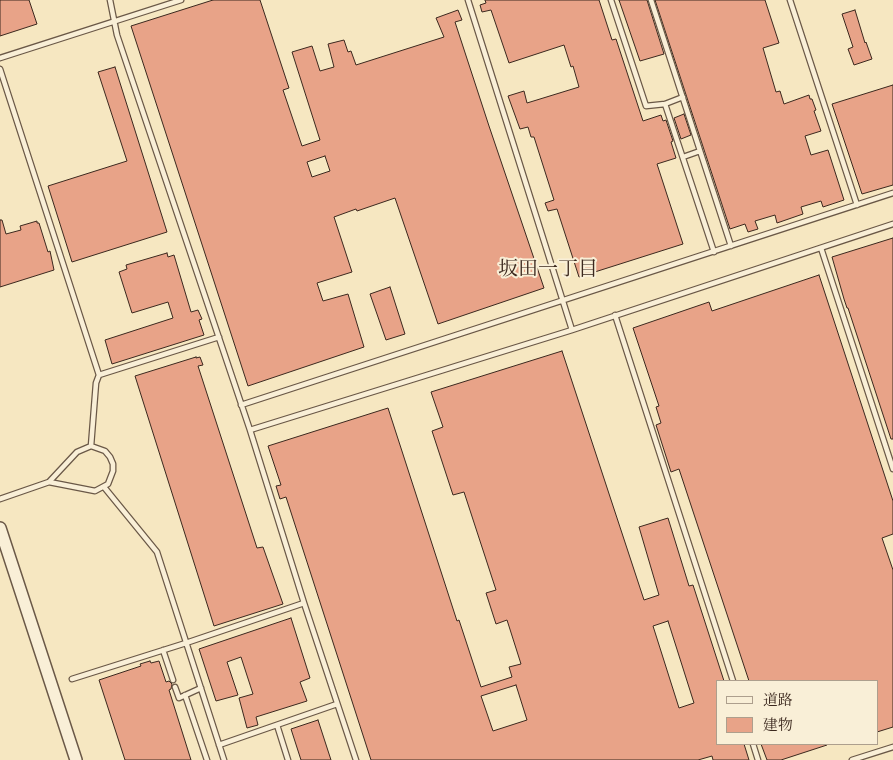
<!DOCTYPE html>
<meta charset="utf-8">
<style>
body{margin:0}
#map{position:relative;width:893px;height:760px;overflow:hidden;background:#f6e7c1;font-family:"Old Standard TT","Noto Serif JP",serif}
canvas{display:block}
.legend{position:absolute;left:716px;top:680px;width:162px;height:65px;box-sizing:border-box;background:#f9efd7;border:1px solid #ad9f8d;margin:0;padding:6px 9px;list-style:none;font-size:15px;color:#3b281e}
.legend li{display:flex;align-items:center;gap:10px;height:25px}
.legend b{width:25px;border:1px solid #ad9f8d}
</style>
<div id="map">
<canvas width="893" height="760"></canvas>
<ul class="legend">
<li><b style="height:6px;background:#f9efd7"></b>道路</li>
<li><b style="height:14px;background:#e8a388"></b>建物</li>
</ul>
</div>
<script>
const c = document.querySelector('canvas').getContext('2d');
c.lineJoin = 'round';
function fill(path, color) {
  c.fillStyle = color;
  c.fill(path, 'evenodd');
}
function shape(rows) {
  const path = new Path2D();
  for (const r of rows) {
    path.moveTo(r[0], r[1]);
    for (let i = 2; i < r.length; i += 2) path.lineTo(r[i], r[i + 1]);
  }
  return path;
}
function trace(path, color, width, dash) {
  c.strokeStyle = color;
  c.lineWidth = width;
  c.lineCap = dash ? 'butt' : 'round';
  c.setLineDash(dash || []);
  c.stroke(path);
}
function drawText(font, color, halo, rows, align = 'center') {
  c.font = font + ' "Old Standard TT","Noto Serif JP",serif';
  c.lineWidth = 4;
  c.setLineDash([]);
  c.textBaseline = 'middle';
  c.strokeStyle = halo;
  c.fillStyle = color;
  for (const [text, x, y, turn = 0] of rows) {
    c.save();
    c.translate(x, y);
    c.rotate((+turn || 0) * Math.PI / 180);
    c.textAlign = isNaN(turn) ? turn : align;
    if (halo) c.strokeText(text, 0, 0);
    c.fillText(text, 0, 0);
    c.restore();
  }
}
const building = shape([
 [0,0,29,0,37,24,0,36,0,0],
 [213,0,260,0,289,88,283,90,302,146,320,140,292,52,312,46,320,71,334,67,328,44,344,40,348,52,351,51,356,65,444,37,436,18,458,10,462,20,455,22,489,126,544,288,438,324,395,198,357,211,356,209,334,217,352,272,317,283,323,301,348,294,364,347,248,386,131,26,213,0],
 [325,156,330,171,312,177,307,162,325,156],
 [485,0,599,0,612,40,616,39,643,121,661,115,663,121,666,120,673,141,671,142,676,158,657,164,683,244,579,277,557,209,548,211,545,203,554,200,534,137,531,137,528,127,520,129,508,96,524,91,527,103,579,87,573,66,571,67,564,45,509,63,491,10,482,12,480,5,486,3,485,0],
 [619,0,647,0,664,54,640,61,619,0],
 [655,0,765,0,779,43,763,48,776,92,780,91,784,104,809,95,810,99,812,99,816,110,814,111,821,131,805,136,811,155,828,150,844,200,823,207,821,201,801,207,803,214,777,223,775,215,755,221,758,229,748,232,745,224,730,229,655,0],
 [855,10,865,43,866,42,872,59,854,65,848,49,853,47,842,14,855,10],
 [115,67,167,232,72,262,48,186,127,161,98,72,115,67],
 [893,85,893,185,862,194,832,104,893,85],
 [684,114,691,135,681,139,674,118,684,114],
 [0,220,2,220,6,234,21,230,20,226,37,221,37,223,39,223,48,252,50,251,54,270,0,287,0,220],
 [893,238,893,439,891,439,848,308,847,308,844,299,832,257,893,238],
 [167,253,168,257,174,255,191,312,198,310,202,319,199,320,204,335,112,364,105,340,173,318,168,302,132,313,119,272,127,269,126,265,167,253],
 [819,275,893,501,893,534,882,538,893,570,893,727,877,732,877,681,749,681,679,469,671,472,656,425,661,423,656,407,659,406,633,328,709,302,712,311,819,275],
 [390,287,405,334,386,340,370,294,390,287],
 [562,351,644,600,659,595,639,527,668,518,689,586,693,585,724,681,717,681,717,744,744,744,749,760,713,760,712,756,698,760,371,760,286,497,280,499,276,486,281,485,268,446,388,408,457,621,459,620,481,687,512,677,509,667,521,664,507,620,496,624,486,593,496,590,464,492,453,495,432,431,443,427,431,392,562,351],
 [668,621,694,703,679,708,653,626,668,621],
 [516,685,527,720,493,731,481,696,516,685],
 [196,357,196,358,200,357,203,365,198,366,257,548,263,547,283,604,214,626,135,376,196,357],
 [291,618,310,678,300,682,307,701,256,717,258,725,247,728,239,698,253,694,241,657,227,662,238,695,216,701,199,649,291,618],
 [150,661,151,663,159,661,166,682,169,681,172,684,171,689,169,690,191,760,125,760,99,680,141,666,140,664,150,661],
 [318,720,331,760,301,760,291,729,318,720],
 [761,744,826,744,827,745,781,760,767,760,761,744]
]);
fill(building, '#e8a388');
trace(building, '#3b281e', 1);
const service = shape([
 [110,0,117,35,250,430,304,603,356,760],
 [468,0,572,330],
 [611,0,646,106,665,104,683,97],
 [651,0,731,246],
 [790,0,857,205],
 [0,58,181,0],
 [0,69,99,375,96,383,91,446],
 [665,104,714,252],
 [683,157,700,151],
 [821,248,893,469],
 [615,315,733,681],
 [99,375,219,337],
 [241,405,893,193],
 [250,430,572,330,893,224],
 [91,446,105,451,110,457,113,464,113,471,108,484,95,491,49,482,77,452,91,446],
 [104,487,157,552,224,760],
 [0,499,49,482],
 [163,650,173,680],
 [72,679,186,643,304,603],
 [175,687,179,698,201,688],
 [185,695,207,760],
 [277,725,288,760],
 [753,744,758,760],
 [219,745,337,704],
 [852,760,893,747]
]);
const tertiary = shape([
 [0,528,76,760]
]);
trace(service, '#6a5847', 7);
trace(tertiary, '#6a5847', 14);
trace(service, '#f9efd7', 4.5);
trace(tertiary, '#f9efd7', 11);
drawText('20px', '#3b281e', '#f9efd7', [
 ["坂田一丁目",548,270]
]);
</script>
